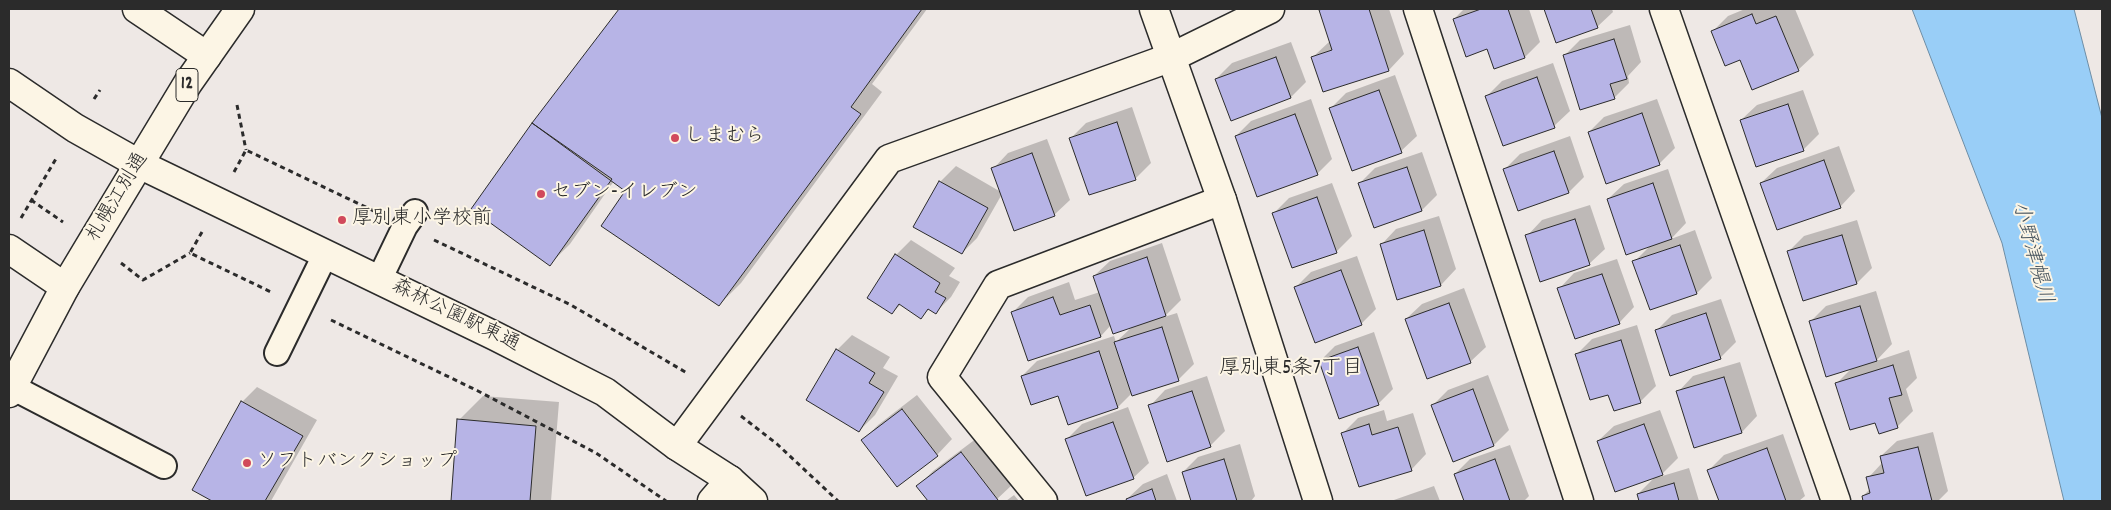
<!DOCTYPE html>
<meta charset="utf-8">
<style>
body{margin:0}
#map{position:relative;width:2111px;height:510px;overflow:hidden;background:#eee8e5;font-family:Dekko,sans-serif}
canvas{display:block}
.frame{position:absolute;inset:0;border:10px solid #2b2b2b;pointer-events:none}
</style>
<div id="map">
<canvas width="2111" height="510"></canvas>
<div class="frame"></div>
</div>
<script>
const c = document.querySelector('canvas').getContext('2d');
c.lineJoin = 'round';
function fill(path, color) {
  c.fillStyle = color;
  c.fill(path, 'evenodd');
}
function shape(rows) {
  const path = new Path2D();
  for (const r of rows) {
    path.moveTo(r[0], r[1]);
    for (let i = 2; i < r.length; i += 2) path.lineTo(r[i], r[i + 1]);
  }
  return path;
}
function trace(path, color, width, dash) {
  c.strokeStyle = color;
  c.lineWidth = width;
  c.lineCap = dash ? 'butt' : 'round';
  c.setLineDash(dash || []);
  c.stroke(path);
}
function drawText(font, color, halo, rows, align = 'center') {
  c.font = font + ' Dekko,"Klee One",sans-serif';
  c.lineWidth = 4;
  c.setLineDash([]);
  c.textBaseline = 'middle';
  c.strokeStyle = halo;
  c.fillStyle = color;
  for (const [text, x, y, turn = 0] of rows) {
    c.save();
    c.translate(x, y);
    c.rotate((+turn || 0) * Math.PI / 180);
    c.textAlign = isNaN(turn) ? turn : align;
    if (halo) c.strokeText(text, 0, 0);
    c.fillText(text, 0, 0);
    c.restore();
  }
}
const water = shape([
 [1912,9,2074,9,2102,118,2102,501,2064,501,2002,243,1912,9]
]);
fill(water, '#99cef7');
trace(water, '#6d8da5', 1);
fill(shape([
 [621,9,927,9,872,84,882,92,741,283,719,305,627,190,614,181,570,244,550,264,533,123],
 [1322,9,1389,9,1404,54,1389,70,1324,91,1313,57,1330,41,1320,10],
 [1464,9,1529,9,1540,42,1525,57,1488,48,1454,19],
 [1546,9,1612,9,1613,12,1597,27,1557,41],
 [1745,9,1795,9,1814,55,1798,70,1713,31,1728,16],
 [1630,25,1641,62,1628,76,1629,83,1614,98,1565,55,1580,40],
 [1291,42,1306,82,1291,97,1216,79,1232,63],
 [1553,63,1570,111,1554,126,1486,97,1502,81],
 [1395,75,1417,136,1401,151,1331,108,1346,93],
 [1803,90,1819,134,1803,150,1741,120,1757,105],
 [1311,99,1332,159,1317,174,1236,136,1251,121],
 [1657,99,1675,148,1659,164,1589,132,1604,117],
 [1132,107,1151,163,1135,179,1071,138,1086,123],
 [1570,136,1584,177,1569,192,1505,169,1520,154],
 [1047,139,1070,200,1054,215,1002,194,977,238,962,253,915,227,940,182,956,166,1001,192,993,169,1008,153],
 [1839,146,1855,191,1840,207,1761,183,1777,168],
 [1422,152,1437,195,1422,210,1374,226,1359,184,1375,168],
 [1668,169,1686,223,1671,239,1695,230,1712,278,1697,293,1634,262,1650,246,1608,199,1624,184],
 [1332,183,1352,236,1336,252,1274,213,1289,198],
 [1590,205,1605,249,1589,264,1527,236,1542,220],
 [1439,216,1456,269,1441,285,1398,298,1381,245,1396,229],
 [1857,220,1872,268,1857,283,1789,251,1804,236],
 [911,240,955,268,949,276,960,282,951,297,936,312,930,308,921,317,901,304,892,313,896,255],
 [1162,243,1181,300,1164,317,1177,313,1194,364,1178,380,1132,393,1118,407,1059,394,1022,376,1037,361,1114,336,1116,342,1132,327,1111,325,1101,336,1029,360,1013,312,1028,297,1069,282,1075,300,1100,292,1094,276,1110,261],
 [1357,256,1376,309,1361,324,1295,288,1311,272],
 [1617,259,1634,307,1619,323,1559,289,1574,273],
 [1464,288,1486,347,1470,362,1406,319,1422,304],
 [1876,291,1892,344,1876,361,1909,350,1917,378,1906,389,1913,411,1897,427,1876,421,1837,383,1853,367,1811,321,1826,306],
 [1721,299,1736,342,1720,358,1656,331,1672,315],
 [1637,325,1656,386,1640,402,1609,393,1577,354,1592,339],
 [1374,332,1393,389,1378,404,1320,361,1335,346],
 [852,335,890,357,883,368,898,376,875,415,859,431,837,350],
 [1740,362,1757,416,1742,432,1695,446,1678,392,1693,376],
 [1488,375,1509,430,1494,445,1433,405,1448,390],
 [1207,376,1225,431,1210,446,1150,406,1165,390],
 [257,387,317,420,271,501,214,501,194,490,242,402],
 [917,395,952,439,937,455,897,485,863,440,878,425],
 [483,396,559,402,551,501,452,501,459,420],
 [1128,407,1149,463,1133,478,1067,439,1082,424],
 [1384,410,1387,421,1413,413,1426,454,1411,470,1343,433,1358,418],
 [1660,410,1678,458,1659,477,1689,468,1699,501,1640,501,1638,494,1656,476,1598,441,1614,426],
 [1933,432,1948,491,1938,501,1864,501,1863,496,1870,489,1868,478,1883,462,1881,456,1897,441],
 [1783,434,1805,496,1799,501,1720,501,1709,470,1724,455],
 [977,438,1013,484,995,501,929,501,918,486,933,471],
 [1240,444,1255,496,1251,501,1192,501,1183,472,1198,457],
 [1510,445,1529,496,1524,501,1465,501,1455,474,1470,459],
 [1167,474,1177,501,1128,501,1127,499,1143,484],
 [1434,486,1440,501,1391,501],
 [1014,495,1019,501,1006,501]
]), '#0003');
const building = shape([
 [619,9,922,9,851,107,861,114,719,306,601,226,625,191,532,123,619,9],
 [1323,9,1369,9,1389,71,1323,92,1311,57,1332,50,1319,10,1323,9],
 [1481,9,1508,9,1525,58,1494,69,1487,49,1466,57,1453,19,1481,9],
 [1544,9,1591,9,1598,28,1556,43,1544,9],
 [1752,14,1756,24,1776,16,1799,71,1752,90,1740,60,1725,66,1711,31,1752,14],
 [1614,39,1627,79,1610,84,1615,99,1580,110,1563,55,1614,39],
 [1276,57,1291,98,1231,121,1215,79,1276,57],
 [1537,77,1555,128,1503,146,1485,96,1537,77],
 [1379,90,1402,153,1352,171,1329,108,1379,90],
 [1788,104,1804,151,1756,167,1740,120,1788,104],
 [1642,113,1660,165,1606,184,1588,132,1642,113],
 [1295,114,1318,175,1257,197,1235,136,1295,114],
 [1117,122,1136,180,1089,195,1069,138,1117,122],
 [532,123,612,179,550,266,471,209,532,123],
 [1554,151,1569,193,1518,211,1503,169,1554,151],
 [1032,153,1055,216,1014,231,991,168,1032,153],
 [1824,160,1841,208,1777,230,1760,183,1824,160],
 [1407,167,1422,211,1374,228,1358,183,1407,167],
 [939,181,988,208,962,254,913,227,939,181],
 [1653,183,1672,239,1626,255,1607,199,1653,183],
 [1317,197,1337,253,1292,268,1272,213,1317,197],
 [1575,219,1590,265,1540,282,1525,235,1575,219],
 [1424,230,1441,286,1397,300,1380,244,1424,230],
 [1842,235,1857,284,1803,301,1787,251,1842,235],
 [1680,245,1697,294,1650,310,1632,261,1680,245],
 [895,254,940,283,935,292,946,298,936,314,928,309,921,319,899,304,892,314,867,298,895,254],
 [1147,257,1166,316,1113,334,1093,276,1147,257],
 [1341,270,1362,325,1315,343,1294,287,1341,270],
 [1602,274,1620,324,1575,339,1557,288,1602,274],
 [1053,297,1060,315,1090,305,1101,337,1028,361,1011,312,1053,297],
 [1449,303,1471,363,1427,379,1405,319,1449,303],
 [1860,306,1877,361,1826,377,1809,321,1860,306],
 [1706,313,1721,359,1670,376,1655,330,1706,313],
 [1162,327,1179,381,1132,396,1114,342,1162,327],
 [1621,340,1641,403,1614,411,1608,395,1590,400,1575,354,1621,340],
 [1358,347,1379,405,1339,419,1319,361,1358,347],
 [836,349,875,373,869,383,884,392,859,432,806,400,836,349],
 [1099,351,1118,408,1068,425,1058,396,1031,405,1021,376,1099,351],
 [1893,365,1902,395,1889,398,1898,428,1879,434,1875,423,1850,430,1835,383,1893,365],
 [1724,377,1742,433,1694,448,1676,391,1724,377],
 [1473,389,1494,446,1453,462,1431,405,1473,389],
 [1192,391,1211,447,1167,462,1148,405,1192,391],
 [241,401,303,436,265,501,212,501,192,490,241,401],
 [902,409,938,456,897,487,861,440,902,409],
 [457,419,536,426,530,501,451,501,457,419],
 [1113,422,1134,479,1086,496,1065,439,1113,422],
 [1369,424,1372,435,1398,427,1412,471,1359,487,1341,433,1369,424],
 [1644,424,1663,475,1615,492,1597,441,1644,424],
 [1918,447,1932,501,1863,501,1862,496,1870,493,1866,477,1884,473,1880,456,1918,447],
 [1767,448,1786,501,1719,501,1707,470,1767,448],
 [961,452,998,500,997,501,928,501,916,486,961,452],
 [1224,459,1237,501,1191,501,1182,472,1224,459],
 [1495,459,1510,501,1464,501,1454,474,1495,459],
 [1674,483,1679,501,1639,501,1637,494,1674,483],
 [1152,489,1156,501,1127,501,1126,499,1152,489]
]);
fill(building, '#b7b4e6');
trace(building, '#2b2b2b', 1);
const service = shape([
 [379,280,405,226,415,212],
 [277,353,325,255],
 [12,387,164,466]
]);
const minor = shape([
 [137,9,207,56],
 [1418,9,1579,501],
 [1664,9,1836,501],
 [9,249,65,287],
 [677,446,889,159,1172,57,1270,9],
 [712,501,730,480],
 [1043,501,942,377,998,285,1222,200]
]);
const tertiary = shape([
 [1154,9,1222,200,1318,501],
 [9,83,75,128,139,164,495,336,605,392,677,446,730,480,753,501]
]);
const trunk = shape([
 [9,393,65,287,92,242,188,83,240,9]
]);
trace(service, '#2b2b2b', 28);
trace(minor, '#2b2b2b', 31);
trace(tertiary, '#2b2b2b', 31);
trace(trunk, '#2b2b2b', 31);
trace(shape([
 [94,99,100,90],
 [237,105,246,150],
 [234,172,246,150,376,212],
 [31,200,63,222],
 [21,218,57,157],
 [202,232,190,253,271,292],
 [434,240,571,305,687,373],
 [121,263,143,280,190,253],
 [331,320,478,391,596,453,666,501],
 [741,416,777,444,838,501]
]), '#2b2b2b', 3, [5, 4]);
trace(service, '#fcf5e5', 24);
trace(minor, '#fcf5e5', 28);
trace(tertiary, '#fcf5e5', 28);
trace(trunk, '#fcf5e5', 28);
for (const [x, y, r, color] of [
 [675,138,5,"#d1495b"],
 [541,194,5,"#d1495b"],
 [342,220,5,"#d1495b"],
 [247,463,5,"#d1495b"]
]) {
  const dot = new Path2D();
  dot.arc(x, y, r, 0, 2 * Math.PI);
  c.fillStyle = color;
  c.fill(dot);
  trace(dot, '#fcf5e5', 2);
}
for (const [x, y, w] of [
 [187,85,22]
]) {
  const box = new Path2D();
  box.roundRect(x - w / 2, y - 16.5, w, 33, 4);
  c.fillStyle = '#fcf5e5';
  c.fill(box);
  trace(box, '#2b2b2b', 1);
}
drawText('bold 19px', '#2b2b2b', null, [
 ["12",187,85]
]);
drawText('20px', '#2b2b2b', '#fcf5e5', [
 ["しまむら",685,138],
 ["セブン-イレブン",551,194],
 ["厚別東小学校前",352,220],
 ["ソフトバンクショップ",257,463]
], 'left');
drawText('20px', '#2b2b2b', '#fcf5e5', [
 ["札幌江別通",119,198,-59],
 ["森林公園駅東通",455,317,26]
]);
drawText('italic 21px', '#46545e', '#fcf5e5', [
 ["小野津幌川",2030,253,75]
]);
drawText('21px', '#2b2b2b', '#fcf5e5', [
 ["厚別東5条7丁目",1291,370]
]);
</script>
